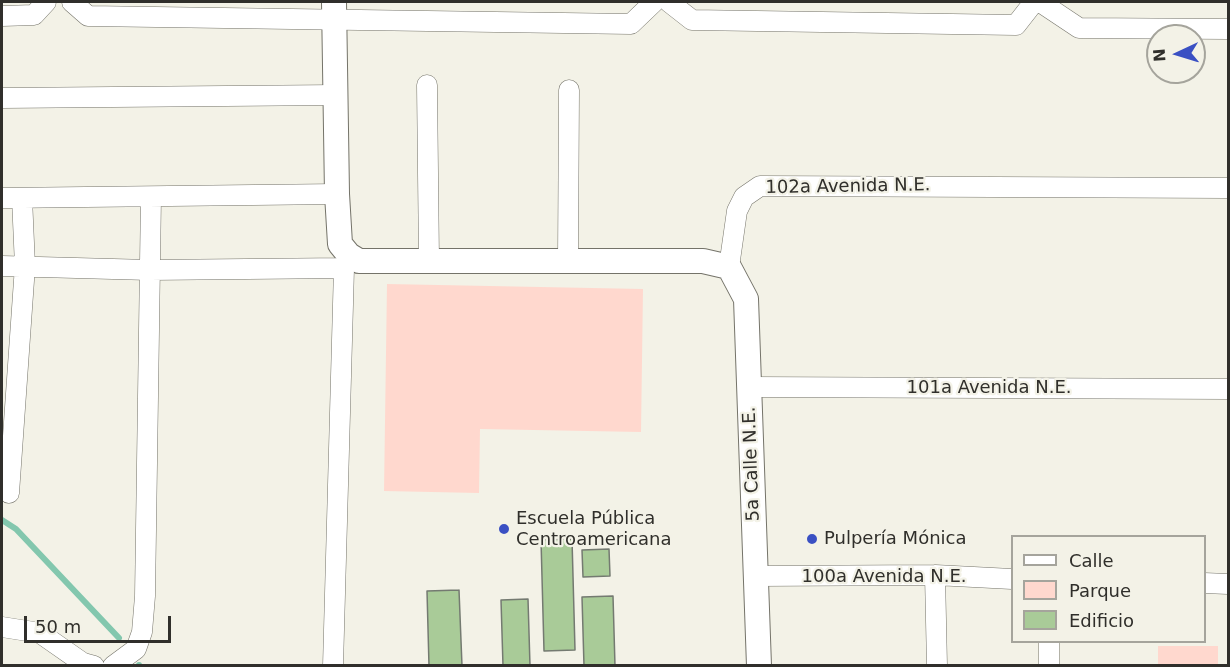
<!DOCTYPE html>
<meta charset="utf-8">
<style>
body{margin:0}
#map{position:relative;width:1230px;height:667px;overflow:hidden;background:#f3f2e7;font-family:"DejaVu Sans",sans-serif}
canvas{display:block}
.frame{position:absolute;inset:0;border:3px solid #302f2b;pointer-events:none}
.legend{position:absolute;left:1011px;top:535px;width:195px;height:108px;box-sizing:border-box;background:#f3f2e7;border:2px solid #a5a49c;margin:0;padding:8px 10px;list-style:none;font-size:18px;color:#302f2b}
.legend li{display:flex;align-items:center;gap:12px;height:30px}
.legend b{width:30px;border:2px solid #a5a49c}
.north{position:absolute;left:1146px;top:24px;width:60px;height:60px;box-sizing:border-box;background:#f3f2e7;border:2px solid #a5a49c;border-radius:50%;rotate:266deg;font-size:16px;font-weight:700;line-height:24px;text-align:center;color:#302f2b}
.north::after{content:'';display:block;margin:auto;width:21px;height:27px;background:#3a50c3;clip-path:polygon(50% 0,100% 100%,50% 72%,0 100%)}
.scale{position:absolute;left:24px;top:616px;width:147px;height:27px;box-sizing:border-box;border:3px solid #302f2b;border-top:0;padding-left:8px;font-size:18px;line-height:21px;white-space:nowrap;color:#302f2b;-webkit-text-stroke:4px #f3f2e7;paint-order:stroke}
</style>
<div id="map">
<canvas width="1230" height="667"></canvas>
<div class="frame"></div>
<ul class="legend">
<li><b style="height:8px;background:#fff"></b>Calle</li>
<li><b style="height:16px;background:#ffd8ce"></b>Parque</li>
<li><b style="height:16px;background:#a9cb98"></b>Edificio</li>
</ul>
<div class="north">N</div>
<div class="scale">50 m</div>
</div>
<script>
const c = document.querySelector('canvas').getContext('2d');
c.lineJoin = 'round';
function fill(path, color) {
  c.fillStyle = color;
  c.fill(path, 'evenodd');
}
function shape(rows) {
  const path = new Path2D();
  for (const r of rows) {
    path.moveTo(r[0], r[1]);
    for (let i = 2; i < r.length; i += 2) path.lineTo(r[i], r[i + 1]);
  }
  return path;
}
function trace(path, color, width, dash) {
  c.strokeStyle = color;
  c.lineWidth = width;
  c.lineCap = dash ? 'butt' : 'round';
  c.setLineDash(dash || []);
  c.stroke(path);
}
function drawText(font, color, halo, rows, align = 'center') {
  c.font = font + ' "DejaVu Sans",sans-serif';
  c.lineWidth = 4.5;
  c.setLineDash([]);
  c.textBaseline = 'middle';
  c.strokeStyle = halo;
  c.fillStyle = color;
  for (const [text, x, y, turn = 0] of rows) {
    c.save();
    c.translate(x, y);
    c.rotate((+turn || 0) * Math.PI / 180);
    c.textAlign = isNaN(turn) ? turn : align;
    if (halo) c.strokeText(text, 0, 0);
    c.fillText(text, 0, 0);
    c.restore();
  }
}
fill(shape([
 [387,284,643,289,641,432,480,429,479,493,384,491],
 [1158,646,1218,646,1218,665,1158,665]
]), '#ffd8ce');
trace(shape([
 [2,520,16,529,119,638],
 [139,665,139,666]
]), '#83c7ae', 6);
const building = shape([
 [572,539,575,650,544,651,541,540,572,539],
 [609,549,610,576,583,577,582,550,609,549],
 [459,590,462,666,429,666,427,591,459,590],
 [613,596,615,666,584,666,582,597,613,596],
 [528,599,530,666,503,666,501,600,528,599]
]);
fill(building, '#a9cb98');
trace(building, '#747a71', 1.5);
const minor = shape([
 [72,2,88,16,631,24,654,2],
 [669,2,692,20,1016,25,1034,2],
 [1040,2,1079,28,1228,29],
 [2,16,34,15,46,2],
 [427,85,429,261],
 [2,98,337,95],
 [2,198,337,194],
 [568,261,569,90],
 [2,266,150,270,344,268],
 [729,267,737,211,744,197,760,186,1228,188],
 [750,387,1228,389],
 [9,493,25,266,22,198],
 [935,575,937,666],
 [756,576,935,575,1012,579],
 [1204,583,1228,584],
 [2,627,40,633,83,663,94,666],
 [113,666,136,649,142,632,145,596,151,197],
 [333,666,344,268,349,255],
 [1049,666,1049,642]
]);
const tertiary = shape([
 [334,2,337,194,340,244,349,255,359,261,703,261,729,267,746,299,759,666]
]);
trace(minor, '#747369', 21);
trace(tertiary, '#747369', 26);
trace(minor, '#fff', 20);
trace(tertiary, '#fff', 24);
for (const [x, y, r, color] of [
 [504,529,6,"#3a50c3"],
 [812,539,6,"#3a50c3"]
]) {
  const dot = new Path2D();
  dot.arc(x, y, r, 0, 2 * Math.PI);
  c.fillStyle = color;
  c.fill(dot);
  trace(dot, '#f3f2e7', 2);
}
drawText('18px', '#302f2b', '#f3f2e7', [
 ["102a Avenida N.E.",848,187,-1],
 ["101a Avenida N.E.",989,388],
 ["5a Calle N.E.",752,464,-92],
 ["100a Avenida N.E.",884,577]
]);
drawText('18px', '#302f2b', '#f3f2e7', [
 ["Escuela Pública",516,519],
 ["Centroamericana",516,540],
 ["Pulpería Mónica",824,539]
], 'left');
</script>
